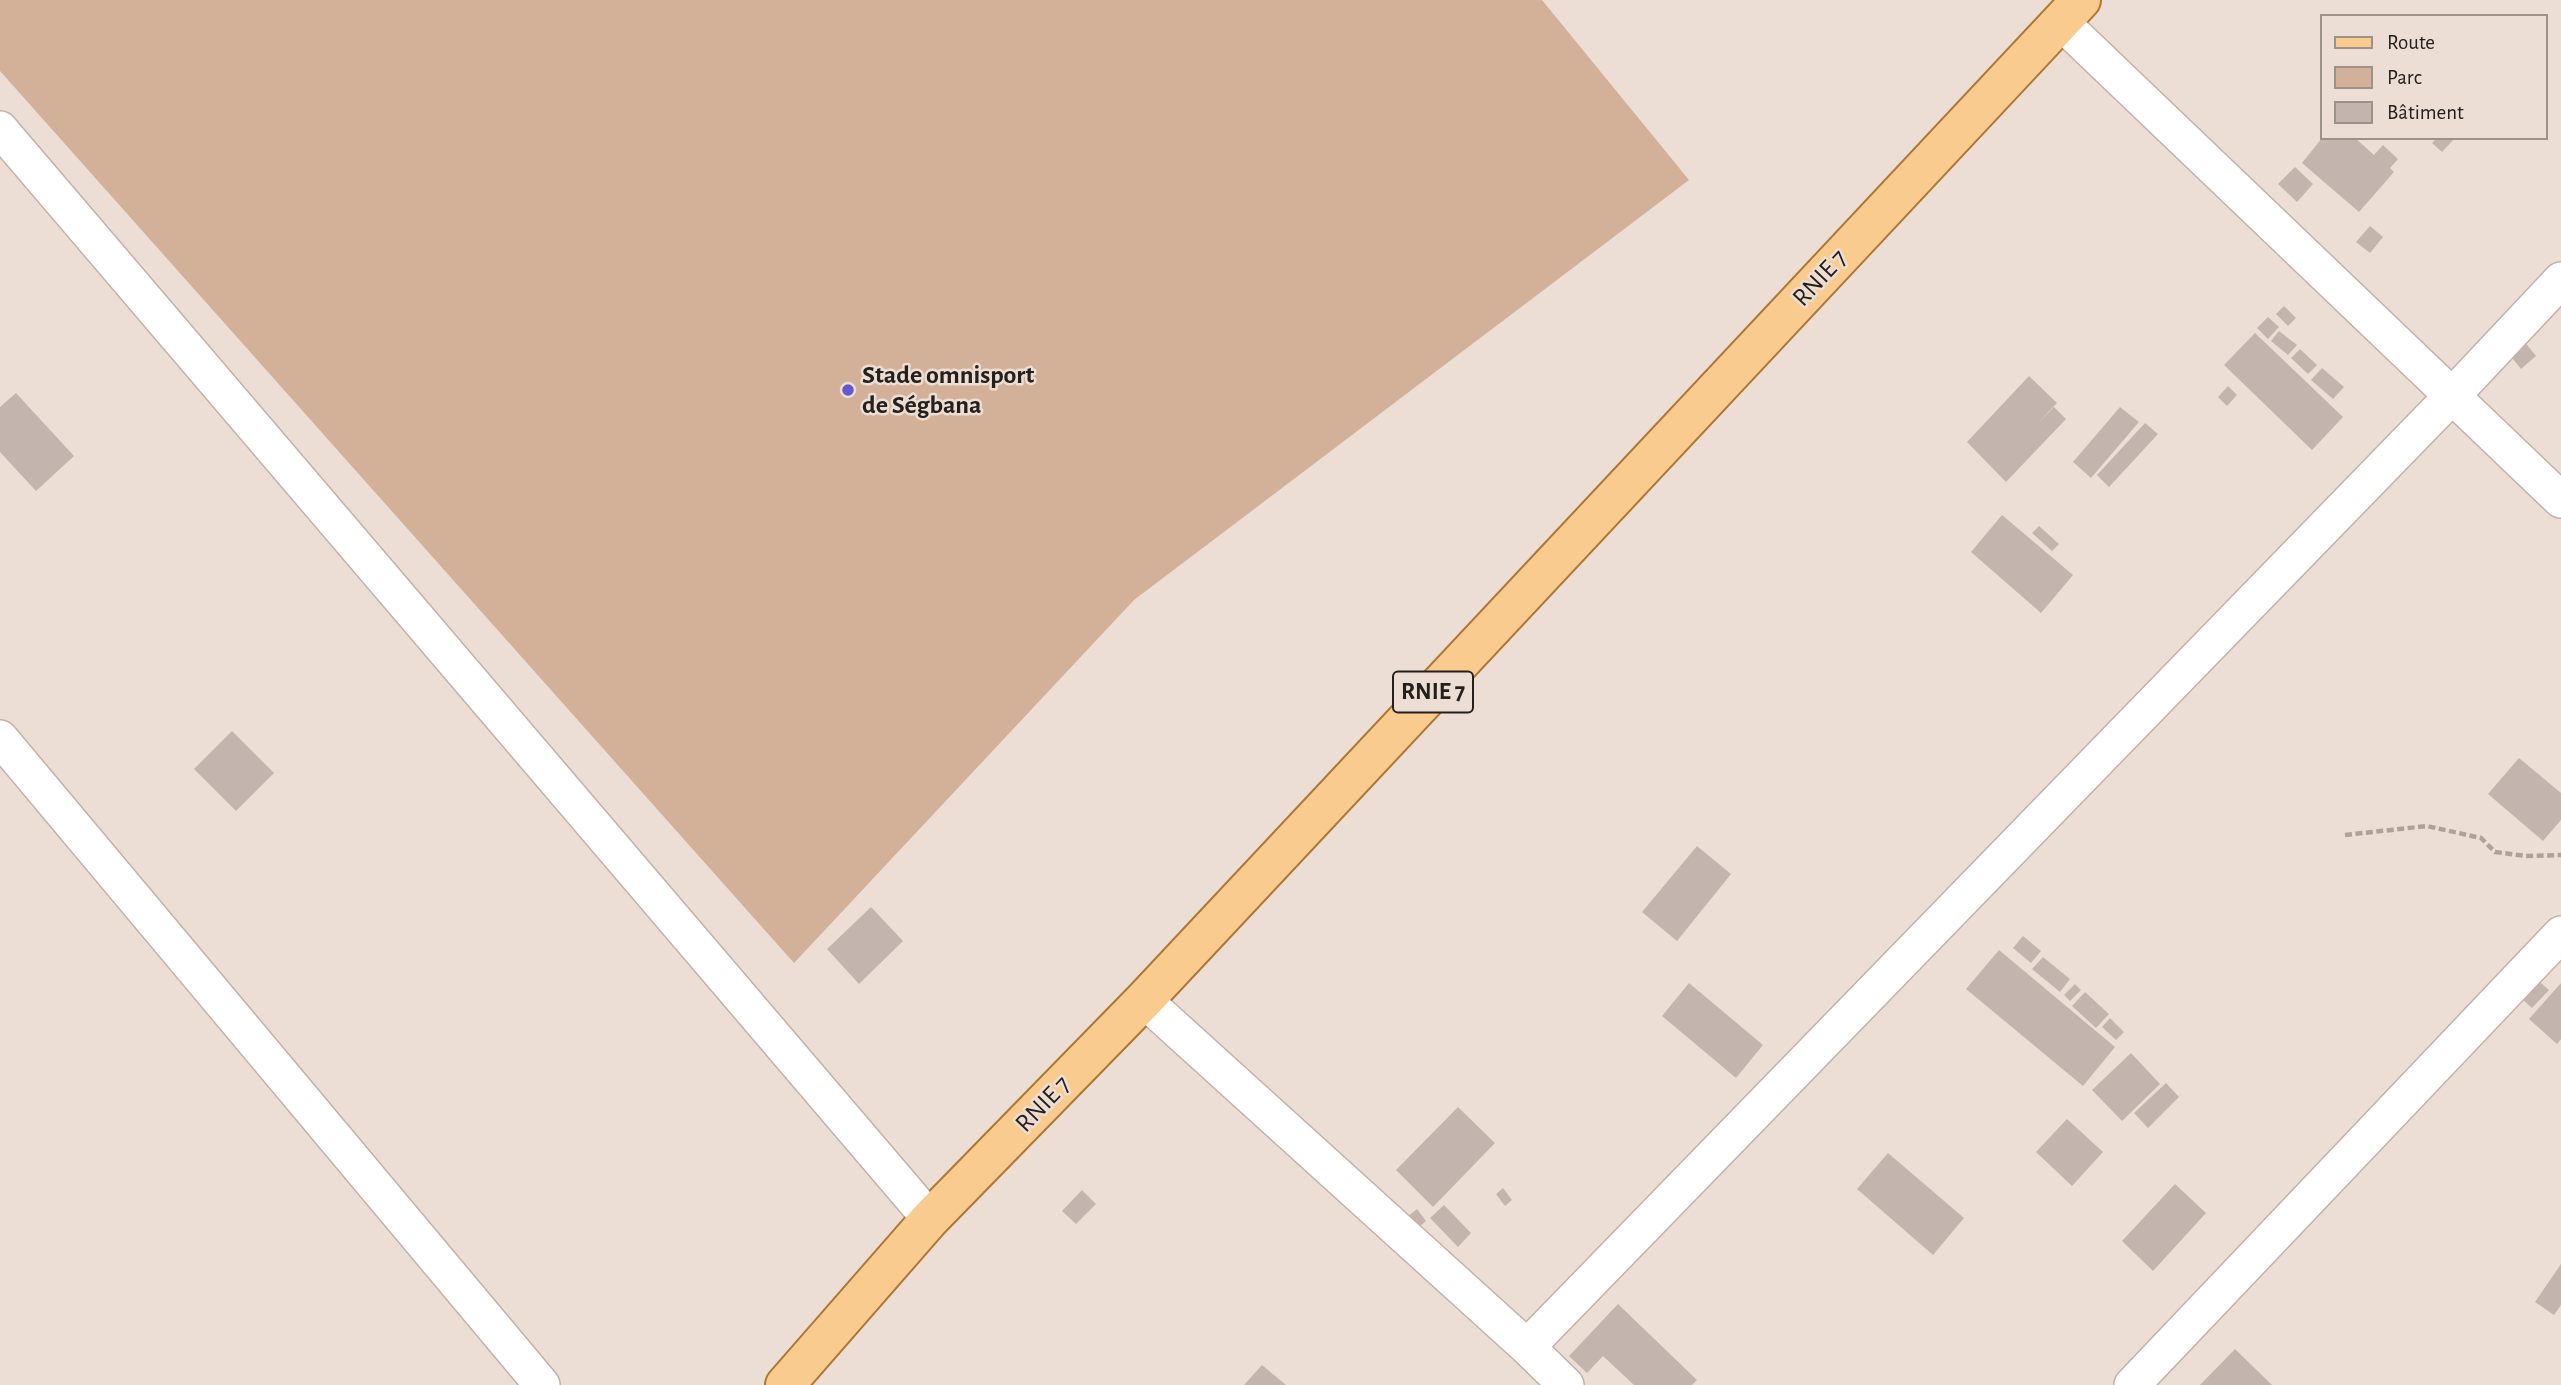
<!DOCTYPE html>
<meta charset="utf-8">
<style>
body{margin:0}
#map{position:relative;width:2561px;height:1385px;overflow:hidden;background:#ecded4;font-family:"Alegreya Sans",sans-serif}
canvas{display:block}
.legend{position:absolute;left:2320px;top:14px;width:228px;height:126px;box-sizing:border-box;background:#ecded4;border:2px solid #9c928a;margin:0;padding:9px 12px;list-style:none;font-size:21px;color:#25201c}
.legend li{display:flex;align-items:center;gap:14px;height:35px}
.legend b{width:35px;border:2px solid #9c928a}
</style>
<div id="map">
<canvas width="2561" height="1385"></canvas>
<ul class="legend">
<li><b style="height:9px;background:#facb8e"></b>Route</li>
<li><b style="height:19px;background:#d3b198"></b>Parc</li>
<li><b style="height:19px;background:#c4b4ae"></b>Bâtiment</li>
</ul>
</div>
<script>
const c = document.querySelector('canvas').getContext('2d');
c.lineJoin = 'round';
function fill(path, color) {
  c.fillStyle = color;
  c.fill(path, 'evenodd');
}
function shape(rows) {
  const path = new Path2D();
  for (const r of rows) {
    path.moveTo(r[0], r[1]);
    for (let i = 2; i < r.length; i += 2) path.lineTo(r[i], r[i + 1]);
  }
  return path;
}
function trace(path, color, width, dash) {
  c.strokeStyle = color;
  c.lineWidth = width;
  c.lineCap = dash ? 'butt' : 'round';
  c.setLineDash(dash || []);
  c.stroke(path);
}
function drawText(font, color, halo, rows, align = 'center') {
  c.font = font + ' "Alegreya Sans",sans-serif';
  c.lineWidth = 5;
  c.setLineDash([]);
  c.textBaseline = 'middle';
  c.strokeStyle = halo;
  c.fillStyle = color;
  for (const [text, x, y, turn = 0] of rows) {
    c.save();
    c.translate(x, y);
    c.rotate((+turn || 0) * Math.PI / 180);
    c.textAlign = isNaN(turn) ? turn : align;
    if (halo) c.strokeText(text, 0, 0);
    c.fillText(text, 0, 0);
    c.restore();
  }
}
fill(shape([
 [0,0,1542,0,1689,180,1134,600,794,963,0,71]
]), '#d3b198');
fill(shape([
 [2322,138,2355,138,2374,155,2383,145,2398,159,2390,168,2394,172,2359,212,2302,163],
 [2437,138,2455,138,2442,152,2432,143],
 [2295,167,2313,184,2297,202,2278,184],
 [2370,226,2383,237,2370,253,2356,242],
 [2284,306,2296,318,2288,326,2276,314],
 [2268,317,2279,327,2268,339,2257,328],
 [2279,331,2297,345,2288,355,2271,341],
 [2255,333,2343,417,2312,450,2224,365],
 [2520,336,2536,356,2521,369,2505,349],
 [2300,349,2317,365,2308,374,2291,358],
 [2322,368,2344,387,2333,399,2311,380],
 [2029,376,2057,403,2037,424,2054,407,2066,419,2006,482,1967,442],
 [2228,386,2237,395,2227,406,2218,397],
 [16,393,74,456,36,491,0,452,0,407],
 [2120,407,2139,422,2091,478,2073,462],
 [2145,423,2158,434,2109,487,2097,475],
 [2002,515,2073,575,2041,613,1971,552],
 [2039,526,2059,544,2052,551,2032,533],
 [232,731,274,773,236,811,194,769],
 [2519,758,2561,793,2561,820,2543,841,2488,794],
 [1697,846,1731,874,1677,941,1642,912],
 [871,907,903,941,859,984,827,949],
 [2023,936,2041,951,2031,963,2013,948],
 [1999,950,2115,1047,2083,1086,1966,989],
 [2043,957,2070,979,2060,992,2032,969],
 [2536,979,2549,990,2532,1008,2520,997],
 [1689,983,1763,1045,1736,1078,1662,1016],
 [2561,983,2561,1039,2557,1044,2529,1019],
 [2075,984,2081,990,2070,1001,2064,995],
 [2085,992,2109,1014,2096,1028,2072,1006],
 [2110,1018,2124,1032,2116,1040,2102,1027],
 [2131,1053,2160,1084,2122,1121,2092,1090],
 [2166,1083,2179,1097,2148,1128,2134,1113],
 [1458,1107,1495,1143,1433,1207,1396,1170],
 [2067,1119,2103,1152,2072,1186,2036,1152],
 [1888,1153,1964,1218,1933,1255,1857,1189],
 [2175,1184,2206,1213,2153,1271,2122,1241],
 [1503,1188,1512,1200,1505,1206,1496,1194],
 [1082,1190,1096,1204,1076,1224,1062,1211],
 [1444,1205,1471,1233,1458,1247,1430,1218],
 [1417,1209,1426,1221,1418,1228,1408,1216],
 [2561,1264,2561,1305,2554,1315,2535,1302],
 [1618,1304,1697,1380,1692,1385,1634,1385,1603,1356,1587,1373,1569,1356],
 [2235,1349,2272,1385,2200,1385],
 [1262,1365,1286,1385,1244,1385]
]), '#c4b4ae');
const minor = shape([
 [2061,22,2561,500],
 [0,129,930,1219],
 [0,738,542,1385],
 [1144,1000,1527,1347,1566,1385],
 [1527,1347,2451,397,2561,280],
 [2132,1385,2561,934]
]);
const primary = shape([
 [785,1385,930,1219,1144,1000,2081,0]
]);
trace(minor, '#c0b2a9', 38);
trace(primary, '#ad7835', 42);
trace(shape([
 [2345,835,2427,826,2481,838,2495,852,2526,856,2561,855]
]), '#ada29a', 4.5, [7, 3.5]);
trace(minor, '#fff', 35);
trace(primary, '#facb8e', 38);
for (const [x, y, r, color] of [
 [848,390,7,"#6557d0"]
]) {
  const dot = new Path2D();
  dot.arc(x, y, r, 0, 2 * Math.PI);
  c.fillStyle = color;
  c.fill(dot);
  trace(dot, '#ecded4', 2.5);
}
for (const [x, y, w] of [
 [1433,692,80]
]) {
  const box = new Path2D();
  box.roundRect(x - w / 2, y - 20.5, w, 41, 5);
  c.fillStyle = '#ecded4';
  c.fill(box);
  trace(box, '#25201c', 2);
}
drawText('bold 24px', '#25201c', null, [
 ["RNIE 7",1433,692]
]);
drawText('26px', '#25201c', '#ecded4', [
 ["RNIE 7",1820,278,-47],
 ["RNIE 7",1043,1104,-46]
]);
drawText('bold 26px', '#25201c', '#ecded4', [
 ["Stade omnisport",862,375],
 ["de Ségbana",862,405]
], 'left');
</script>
